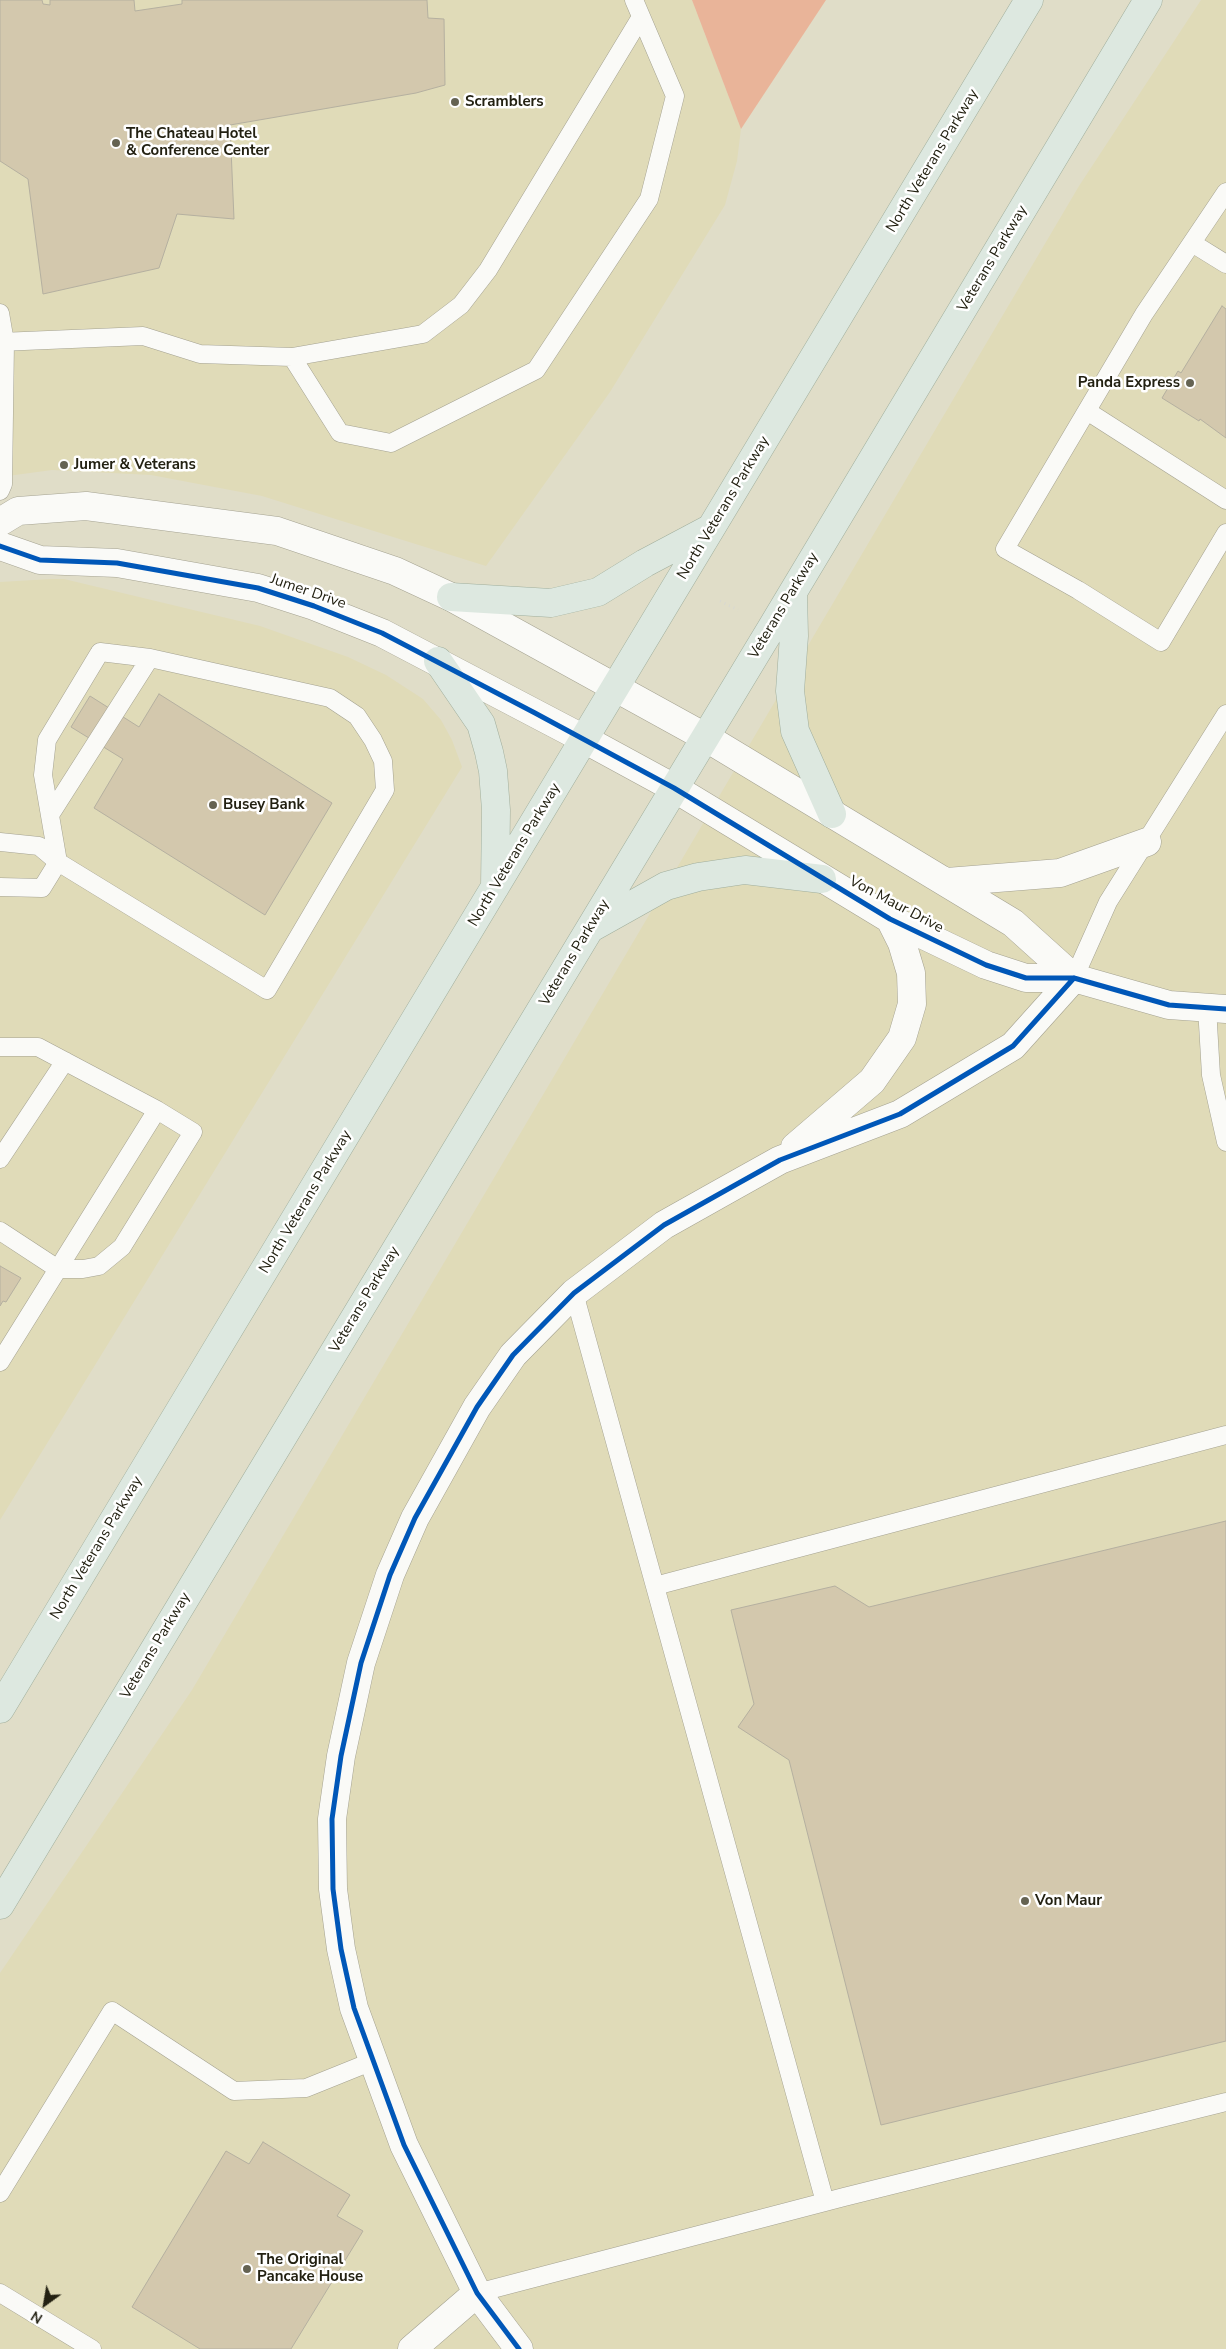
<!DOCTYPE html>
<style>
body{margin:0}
#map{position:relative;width:1226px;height:2349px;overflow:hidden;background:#e0ddc8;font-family:"Nunito Sans",sans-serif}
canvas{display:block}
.north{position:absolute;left:20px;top:2279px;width:50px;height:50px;-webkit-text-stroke:4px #fff;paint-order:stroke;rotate:212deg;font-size:14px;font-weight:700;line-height:20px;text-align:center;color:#232112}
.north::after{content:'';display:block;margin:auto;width:18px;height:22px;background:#232112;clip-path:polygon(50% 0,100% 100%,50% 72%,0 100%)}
</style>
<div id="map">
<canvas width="1226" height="2349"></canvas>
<div class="north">N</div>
</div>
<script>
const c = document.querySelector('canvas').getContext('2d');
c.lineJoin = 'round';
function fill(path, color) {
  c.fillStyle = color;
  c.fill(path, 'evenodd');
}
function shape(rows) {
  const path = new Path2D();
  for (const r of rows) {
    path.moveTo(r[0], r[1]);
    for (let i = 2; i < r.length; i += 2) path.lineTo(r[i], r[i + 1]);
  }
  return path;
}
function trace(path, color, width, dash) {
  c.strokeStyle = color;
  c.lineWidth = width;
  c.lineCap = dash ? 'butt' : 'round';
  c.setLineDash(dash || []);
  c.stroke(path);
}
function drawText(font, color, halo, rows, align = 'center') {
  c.font = font + ' "Nunito Sans",sans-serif';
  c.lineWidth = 5;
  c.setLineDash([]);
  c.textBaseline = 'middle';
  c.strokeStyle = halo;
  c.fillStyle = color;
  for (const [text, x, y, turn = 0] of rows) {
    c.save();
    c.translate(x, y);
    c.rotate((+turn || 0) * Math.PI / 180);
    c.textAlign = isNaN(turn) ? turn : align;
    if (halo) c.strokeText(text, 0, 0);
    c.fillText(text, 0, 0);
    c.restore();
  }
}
fill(shape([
 [0,0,692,0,741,129,737,161,725,205,610,392,486,566,262,496,151,475,52,470,0,477],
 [1201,0,1226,0,1226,2349,0,2349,0,1973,192,1690,1079,186],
 [51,579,64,579,260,626,348,657,386,675,423,699,441,720,452,740,462,767,0,1520,0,582]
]), '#e0dbb8');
fill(shape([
 [692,0,826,0,741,129]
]), '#e9b499');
const building = shape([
 [0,0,42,0,43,4,50,5,50,0,134,0,135,11,182,4,182,0,427,0,428,18,444,19,445,85,416,93,230,125,234,219,177,214,159,268,43,294,28,179,0,161,0,0],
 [1222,306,1226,309,1226,438,1200,419,1199,421,1162,398,1178,371,1181,373,1222,306],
 [159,694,332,803,265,915,94,808,123,759,71,727,90,696,139,727,159,694],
 [0,1266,21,1278,6,1302,3,1301,0,1306,0,1266],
 [1226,1521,1226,2041,881,2125,789,1760,738,1727,754,1704,731,1610,835,1586,869,1607,1226,1521],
 [263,2142,350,2195,337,2216,363,2231,291,2349,200,2349,132,2307,226,2151,249,2164,263,2142]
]);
fill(building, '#d3c8ad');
trace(building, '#b5b0a0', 1);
const service = shape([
 [1226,192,1144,314,1005,549,1078,590,1161,642,1226,533],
 [1192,243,1226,264],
 [0,313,5,342,3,484,0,491],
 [0,342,143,336,200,354,292,357,340,433,391,443,536,370,649,199,675,96,634,0],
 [292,357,423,334,461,305,488,270,641,17],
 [1087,411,1226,500],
 [100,652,150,658,330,698,357,716,373,740,383,761,385,790,267,990,58,862,43,775,47,740,100,652],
 [50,815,150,658],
 [0,842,39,846,58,862,42,888,0,887],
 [1074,978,1108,902,1226,714],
 [1207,1007,1211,1075,1226,1142],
 [0,1047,38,1047,157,1110,0,1362],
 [0,1159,65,1061],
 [0,1231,58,1269,83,1269,99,1266,122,1247,193,1132,157,1110],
 [574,1293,825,2202],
 [655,1586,1226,1435],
 [0,2193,112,2011,234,2091,306,2088,373,2061],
 [0,2293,92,2349],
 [477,2293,844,2197,1226,2102]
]);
const minor = shape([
 [705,737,1013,923,1074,978],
 [584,739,674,788,890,919,986,965,1026,978,1074,978,1169,1005,1226,1009],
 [947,882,1060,873,1147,842],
 [795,1147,872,1081,902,1038,912,1004,911,973,902,943,890,919],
 [412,2349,477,2293],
 [519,2349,477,2293,404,2145,354,2008,341,1949,333,1889,332,1819,341,1756,361,1663,390,1575,415,1518,477,1407,513,1355,574,1293,664,1225,737,1184,780,1160,900,1114,1013,1046,1074,978]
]);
const tertiary = shape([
 [0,522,18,511,86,506,277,531,395,571,451,597,705,737],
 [0,546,40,560,117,563,258,588,314,606,382,633,584,739]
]);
const trunk = shape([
 [793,592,794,636,790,691,795,731,832,814],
 [451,597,551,603,598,592,645,563,711,528],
 [438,661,481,724,489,752,493,771,496,810,495,887],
 [591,928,666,886,698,877,745,870,822,879],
 [0,1709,1029,0],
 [0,1905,772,627,1148,0]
]);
trace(service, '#a4a291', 19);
trace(minor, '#a4a291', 29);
trace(tertiary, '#a4a291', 29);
trace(trunk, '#a0ae9c', 29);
trace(shape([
 [720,601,738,610]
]), '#d8d8d1', 3, [1, 4]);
trace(service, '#fafaf7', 18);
trace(minor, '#fafaf7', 28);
trace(tertiary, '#fafaf7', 28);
trace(trunk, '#dde8e0', 28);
trace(shape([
 [0,546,40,560,117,563,258,588,314,606,382,633,535,713,674,788,890,919,986,965,1026,978,1074,978,1169,1005,1226,1009],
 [519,2349,477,2293,404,2145,354,2008,341,1949,333,1889,332,1819,341,1756,361,1663,390,1575,415,1518,477,1407,513,1355,574,1293,664,1225,737,1184,780,1160,900,1114,1013,1046,1074,978]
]), '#0057b8', 5);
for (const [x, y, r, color] of [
 [455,102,5,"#656352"],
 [116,143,5,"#656352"],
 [1190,383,5,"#656352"],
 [64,465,5,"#656352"],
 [213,805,5,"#656352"],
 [1025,1901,5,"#656352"],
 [247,2269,5,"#656352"]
]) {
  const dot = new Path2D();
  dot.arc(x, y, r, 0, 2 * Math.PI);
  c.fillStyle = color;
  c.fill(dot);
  trace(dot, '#fff', 2);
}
drawText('bold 15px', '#232112', '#fff', [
 ["Scramblers",465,102],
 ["The Chateau Hotel",126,134],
 ["& Conference Center",126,151],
 ["Panda Express",1180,383,"right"],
 ["Jumer & Veterans",74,465],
 ["Busey Bank",223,805],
 ["Von Maur",1035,1901],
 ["The Original",257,2260],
 ["Pancake House",257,2277]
], 'left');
drawText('15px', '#232112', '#fff', [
 ["North Veterans Parkway",933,161,-59],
 ["Veterans Parkway",993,259,-59],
 ["North Veterans Parkway",724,508,-59],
 ["Jumer Drive",308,592,19],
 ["Veterans Parkway",784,606,-59],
 ["North Veterans Parkway",515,855,-59],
 ["Von Maur Drive",896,905,28],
 ["Veterans Parkway",575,953,-59],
 ["North Veterans Parkway",306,1202,-59],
 ["Veterans Parkway",365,1300,-59],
 ["North Veterans Parkway",97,1548,-59],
 ["Veterans Parkway",156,1646,-59]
]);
</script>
